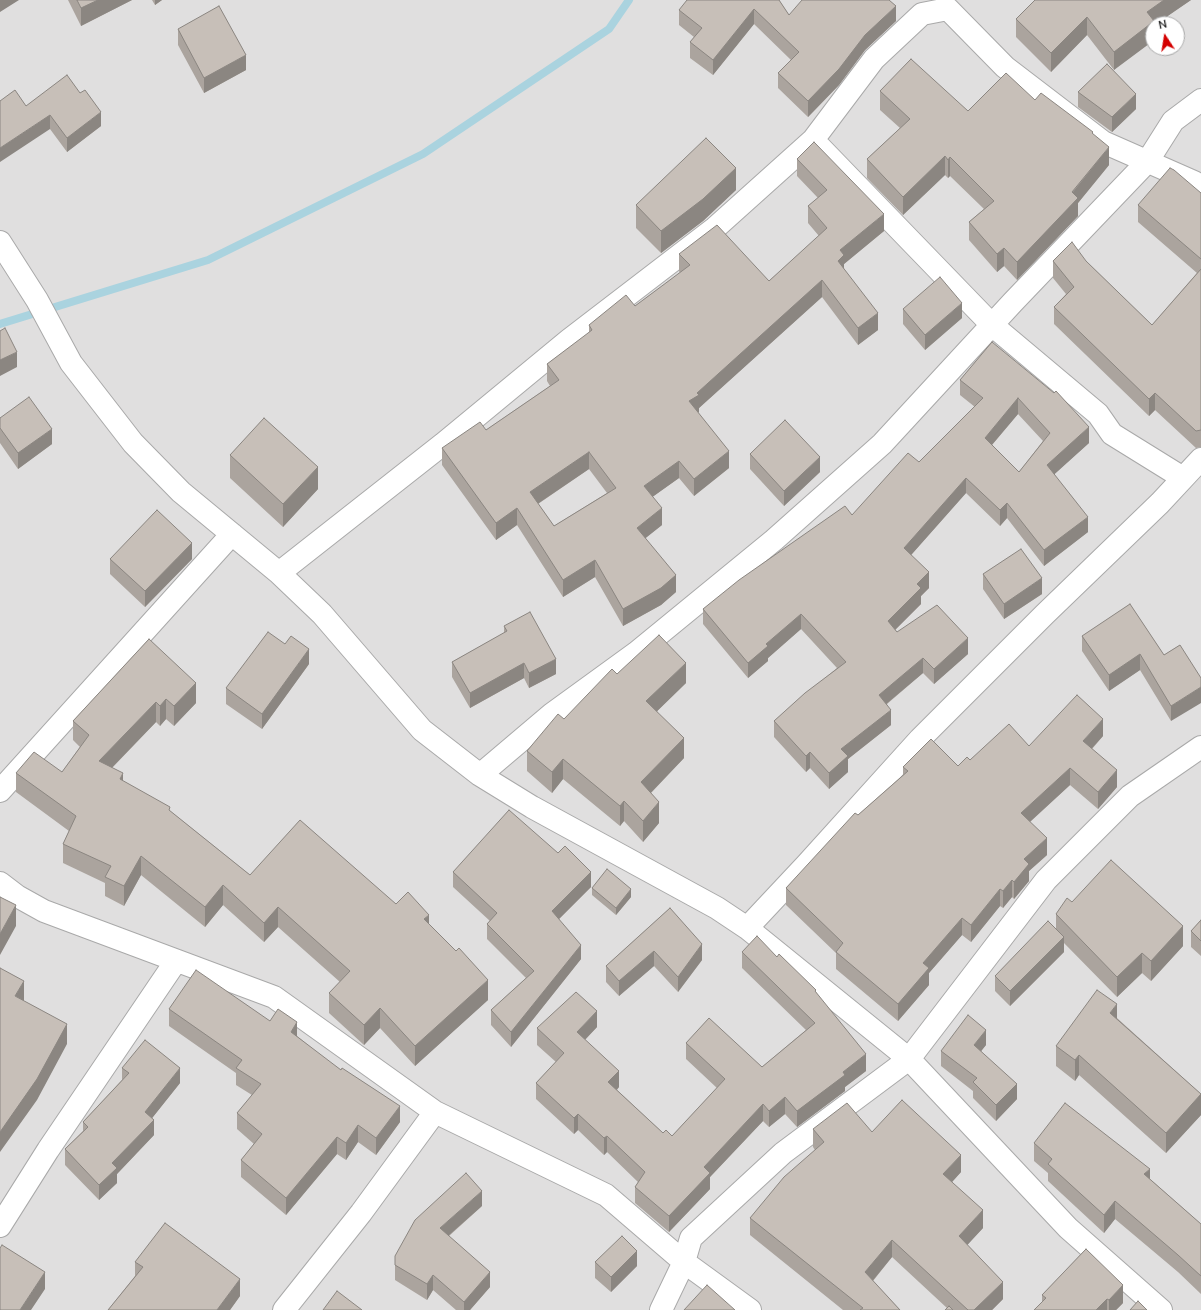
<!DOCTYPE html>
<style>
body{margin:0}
#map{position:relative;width:1201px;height:1310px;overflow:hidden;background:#f2efe9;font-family:"Nunito Sans",sans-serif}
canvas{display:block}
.north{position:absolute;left:1145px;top:16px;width:40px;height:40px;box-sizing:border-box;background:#fff;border:1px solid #a7a7a7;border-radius:50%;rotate:348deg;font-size:11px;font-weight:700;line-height:16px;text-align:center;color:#222}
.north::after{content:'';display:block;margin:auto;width:14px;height:18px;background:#d40000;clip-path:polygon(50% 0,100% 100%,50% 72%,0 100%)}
</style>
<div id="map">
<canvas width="1201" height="1310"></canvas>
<div class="north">N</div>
</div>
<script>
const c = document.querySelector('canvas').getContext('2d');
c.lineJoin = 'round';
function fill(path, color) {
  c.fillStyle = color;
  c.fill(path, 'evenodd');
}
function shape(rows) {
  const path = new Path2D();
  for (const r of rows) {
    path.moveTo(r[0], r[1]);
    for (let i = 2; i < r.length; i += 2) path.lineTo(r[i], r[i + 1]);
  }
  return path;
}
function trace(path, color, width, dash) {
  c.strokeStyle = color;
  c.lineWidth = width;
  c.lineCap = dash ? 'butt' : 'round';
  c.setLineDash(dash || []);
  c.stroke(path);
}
fill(shape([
 [0,0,1201,0,1201,1310,0,1310],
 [1153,24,1177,24,1177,48,1153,48]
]), '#e0dfdf');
trace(shape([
 [0,324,208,260,423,154,609,29,629,0]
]), '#aad3df', 8);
const minor = shape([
 [813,140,992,325,1098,414,1112,434,1183,478],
 [0,242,37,300,71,363,133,443,181,492,279,573,322,614,422,730,480,775,532,807,717,908,747,928,909,1059,1068,1228,1161,1310],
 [279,573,443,444,569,340,715,228,813,140,874,59,922,14,948,9,1005,67,1103,142,1194,182,1201,187],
 [480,775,552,714,636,653,774,540,882,444,1013,302,1147,162,1173,121,1201,100],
 [0,791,232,534],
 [0,883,17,896,44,911,274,997,435,1112,606,1195,684,1262,750,1310],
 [747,928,807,864,920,739,1045,614,1160,503,1201,459],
 [0,1226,48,1150,176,961],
 [284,1310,361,1213,435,1112],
 [661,1310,684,1262,691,1238,783,1153,909,1059,1046,880,1130,796,1201,747]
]);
trace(minor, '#a9a9a9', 24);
trace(minor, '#fff', 22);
fill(shape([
 [68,0,132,0,81,26],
 [152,0,162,0,155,5],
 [779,0,789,15,896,21,865,50,839,85,808,117,778,88,778,73,791,60,754,24,713,75,690,58,690,42,694,37,679,25,679,10],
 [1035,0,1191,0,1156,24,1153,24,1114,70,1087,35,1051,72,1016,37,1016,19],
 [178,29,246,70,204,93,178,45],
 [880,91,968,111,1035,100,1093,134,1109,165,1078,203,1078,216,1017,280,1004,266,997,272,969,240,969,222,984,209,950,176,948,178,945,175,903,215,867,178,867,159,900,128,880,110],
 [1078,92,1136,109,1112,132,1078,107],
 [26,106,101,126,67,152,50,129],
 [797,159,884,231,844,264,844,269,878,330,858,345,822,297,699,408,699,412,698,412,729,468,694,496,679,478,652,497,662,525,645,538,676,592,661,605,623,626,595,577,563,597,517,525,496,540,442,465,442,448,486,430,550,386,547,381,547,364,589,333,589,325,635,306,680,273,679,271,679,254,769,281,819,236,808,223,808,206,818,198,797,176],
 [589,469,607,493,554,526,538,504],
 [736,190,703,221,661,253,636,228,636,205],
 [1201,193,1201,447,1196,448,1155,410,1149,416,1054,324,1054,307,1066,294,1053,278,1053,261,1086,261,1152,325,1197,273,1138,222,1138,205],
 [903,309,962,318,925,350,903,324],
 [992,342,1089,443,1054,474,1088,532,1044,566,1007,518,1000,526,966,493,911,555,929,588,921,596,921,604,895,630,897,632,968,654,934,684,923,673,887,704,891,725,848,759,848,772,829,789,810,768,806,772,774,737,774,721,837,668,801,629,768,658,768,661,748,678,703,624,703,609,852,515,919,462,975,407,960,395,960,380],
 [1018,414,1043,441,1019,472,992,445],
 [0,418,52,444,18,469,0,443],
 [750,454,820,472,784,506,750,469],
 [230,455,318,489,283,527,230,478],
 [110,559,192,559,145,607,110,574],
 [983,574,1042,594,1004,619,983,589],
 [504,626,556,674,529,688,524,678,470,708,452,677,452,662,504,633],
 [1082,636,1164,655,1180,645,1171,721,1140,670,1109,691,1082,651],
 [149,639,196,703,174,726,166,719,160,726,156,722,112,768,123,781,170,811,250,875,396,904,429,924,488,1000,415,1066,380,1028,364,1045,329,1013,329,993,340,982,278,927,264,942,223,905,205,927,141,875,124,906,105,896,105,883,63,863,63,844,69,831,16,792,16,773,62,772,80,747,73,740,73,721],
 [309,664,262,729,226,704,226,688],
 [617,674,686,683,657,711,684,758,651,793,659,823,643,842,624,821,620,826,563,779,552,793,527,771,527,751],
 [1103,736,1092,749,1117,787,1098,809,1070,785,1030,822,1047,855,1029,871,1029,881,1014,899,1012,897,1003,908,1000,906,971,942,962,935,929,973,929,985,898,1021,836,969,836,953,786,905,786,888,858,815,903,775,903,767,958,766,970,760,1029,746],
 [453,872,591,887,559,919,581,959,511,1047,491,1025,491,1010,526,978,487,939,487,924,490,921,453,887],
 [592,888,631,897,616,915,592,895],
 [1072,902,1183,946,1151,981,1142,973,1117,997,1064,943,1064,952,1010,1006,995,991,995,976,1056,929,1056,914],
 [670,908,702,960,678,992,654,966,619,996,606,982,606,966],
 [1201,920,1201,956,1191,947,1191,931],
 [742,952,777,957,816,992,866,1071,845,1087,845,1091,797,1127,785,1114,769,1127,763,1121,710,1177,710,1189,669,1232,635,1203,635,1187,638,1182,607,1152,604,1155,578,1130,574,1134,536,1099,536,1083,556,1062,537,1045,537,1028,597,1027,585,1040,619,1087,617,1090,663,1133,672,1136,717,1088,686,1059,686,1043,762,1067,806,1030,742,968],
 [169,1009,270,1021,297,1036,400,1122,376,1155,358,1142,346,1160,337,1154,286,1215,241,1177,241,1160,254,1144,237,1129,237,1113,252,1095,236,1085,236,1073,169,1026],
 [1117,1018,1201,1094,1201,1115,1166,1153,1079,1075,1075,1081,1056,1066,1056,1046],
 [986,1045,981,1051,1017,1099,996,1121,973,1098,973,1091,941,1066,941,1051],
 [122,1068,180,1083,152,1118,154,1135,117,1174,117,1183,99,1200,65,1165,65,1149,83,1131,83,1122,122,1080],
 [813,1129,872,1132,961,1172,952,1182,983,1228,967,1245,1003,1299,992,1310,945,1310,947,1308,892,1257,873,1281,900,1310,843,1310,750,1235,750,1218,815,1150,813,1147],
 [1034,1143,1150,1179,1201,1224,1201,1294,1178,1272,1115,1219,1104,1233,1048,1181,1048,1173,1034,1161],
 [482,1206,449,1236,490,1287,470,1310,456,1310,433,1290,427,1300,395,1280,395,1256],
 [1086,1249,1123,1303,1116,1310,1034,1310,1042,1302,1042,1295],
 [135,1262,240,1296,230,1310,108,1310,135,1276],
 [595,1262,637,1266,611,1292,595,1278]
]), '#aba49e');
fill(shape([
 [0,0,19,0,0,12],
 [98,0,132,0,81,26,81,8],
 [155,0,162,0,155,5],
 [1164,0,1191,0,1156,24,1153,24,1153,41,1114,70,1114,52,1147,12],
 [896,6,896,21,865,50,839,85,808,117,808,101,865,35],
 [754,9,754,24,713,75,713,60],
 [1087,17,1087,35,1051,72,1051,53],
 [246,55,246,70,204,93,204,78],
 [1136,94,1136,109,1112,132,1112,117],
 [101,112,101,126,67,152,67,138],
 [50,115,50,129,0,162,0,148],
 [1109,147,1109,165,1078,203,1078,216,1017,280,1017,262],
 [945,156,945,175,903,215,903,197],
 [950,157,950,176,948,178,948,160],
 [736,168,736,190,703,221,661,253,661,231],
 [884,214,884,231,844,264,844,272,838,261,840,250],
 [1004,248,1004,266,997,272,997,254],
 [822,280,822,297,699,408,699,412,689,418,689,401,697,393],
 [962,303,962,318,925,350,925,335],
 [878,313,878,330,858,345,858,328],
 [17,352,17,367,0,376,0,360],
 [1155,393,1155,410,1149,416,1149,399],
 [1018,398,1018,414,985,453,985,438],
 [1089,427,1089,443,1047,481,1047,465],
 [52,429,52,444,18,469,18,453],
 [729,451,729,468,694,496,694,479],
 [589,452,589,469,530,509,530,492],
 [820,457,820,472,784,506,784,491],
 [679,461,679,478,644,503,644,486],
 [318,467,318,489,283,527,283,504],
 [966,478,966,493,904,563,904,548],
 [1007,503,1007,518,1000,526,1000,510],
 [517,508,517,525,496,540,496,523],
 [662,508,662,525,637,545,637,528],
 [1088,517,1088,532,1044,566,1044,550],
 [192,543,192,559,145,607,145,591],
 [595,560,595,577,563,597,563,580],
 [929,572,929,588,921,596,921,604,888,637,888,621,917,584],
 [676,575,676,592,661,605,623,626,623,609],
 [1042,578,1042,594,1004,619,1004,604],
 [801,614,801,629,768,658,768,661,748,678,748,663,766,644],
 [968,638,968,654,934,684,934,669],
 [309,649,309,664,262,729,262,714],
 [1140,654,1140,670,1109,691,1109,675],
 [923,658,923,673,879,710,879,695],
 [556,659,556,674,529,688,529,673],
 [524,663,524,678,470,708,470,693],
 [686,663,686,683,646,722,646,701],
 [196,683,196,703,174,726,174,706],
 [1201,687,1201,703,1171,721,1171,706],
 [166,699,166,719,160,726,160,706],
 [156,702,156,722,99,781,99,761],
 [891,710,891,725,848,759,848,772,829,789,829,773,841,749],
 [1103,719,1103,736,1083,758,1083,741],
 [684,738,684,758,641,803,641,782],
 [810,752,810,768,806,772,806,756],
 [563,759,563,779,552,793,552,772],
 [1070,768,1070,785,1021,830,1021,813],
 [1117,770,1117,787,1098,809,1098,792],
 [123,773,123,793,120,779],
 [624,801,624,821,620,826,620,806],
 [659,802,659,823,643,842,643,821],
 [1047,838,1047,855,1029,871,1029,881,1014,899,1014,882,1024,859],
 [141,856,141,875,124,906,124,886],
 [591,872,591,887,552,926,552,911],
 [1012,880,1012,897,1003,908,1003,891],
 [223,885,223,905,205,927,205,907],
 [631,889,631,897,616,915,616,908],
 [1000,889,1000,906,971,942,971,925],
 [16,905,16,926,0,955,0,934],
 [278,907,278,927,264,942,264,923],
 [429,915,429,935,424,919],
 [962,918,962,935,929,973,929,985,898,1021,898,1004,923,963],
 [1183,926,1183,946,1151,981,1151,961],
 [1064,937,1064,952,1010,1006,1010,991],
 [702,944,702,960,678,992,678,977],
 [581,945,581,959,511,1047,511,1032],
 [654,951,654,966,619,996,619,981],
 [1142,953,1142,973,1117,997,1117,977],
 [488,980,488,1000,415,1066,415,1046],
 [24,981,24,1001,15,996],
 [1117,1004,1117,1025,1110,1013],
 [380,1008,380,1028,364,1045,364,1025],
 [597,1011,597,1027,577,1048,577,1032],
 [297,1022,297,1039,291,1032],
 [67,1024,67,1044,37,1100,0,1152,0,1132],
 [986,1030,986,1045,974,1060,974,1045],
 [866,1054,866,1071,845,1087,845,1091,797,1127,797,1111,843,1072],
 [1079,1055,1079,1075,1075,1081,1075,1060],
 [180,1068,180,1083,145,1127,145,1112],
 [619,1071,619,1087,608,1099,608,1082],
 [1017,1084,1017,1099,996,1121,996,1105],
 [1201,1094,1201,1115,1166,1153,1166,1133],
 [785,1097,785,1114,769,1127,769,1111],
 [763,1104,763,1121,710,1177,710,1189,669,1232,669,1216,704,1167],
 [400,1106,400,1122,376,1155,376,1138],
 [578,1114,578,1130,574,1134,574,1118],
 [154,1120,154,1135,117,1174,117,1183,99,1200,99,1185,112,1163],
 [358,1125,358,1142,346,1160,346,1143],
 [607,1136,607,1152,604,1155,604,1138],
 [337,1137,337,1154,286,1215,286,1198],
 [961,1155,961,1172,943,1192,943,1174],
 [1150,1169,1150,1187,1144,1174],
 [482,1191,482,1206,440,1243,440,1228],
 [1115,1201,1115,1219,1104,1233,1104,1215],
 [983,1210,983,1228,959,1254,959,1236],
 [892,1240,892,1257,865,1290,865,1272],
 [637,1251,637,1266,611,1292,611,1277],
 [45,1272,45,1289,31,1310,20,1310],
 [490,1272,490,1287,470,1310,464,1310,464,1302],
 [433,1275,433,1290,427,1300,427,1284],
 [240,1279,240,1296,230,1310,217,1310],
 [1003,1282,1003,1299,992,1310,974,1310],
 [1123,1285,1123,1303,1116,1310,1109,1310,1109,1300],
 [1107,1299,1107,1310,1096,1310]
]), '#8b8681');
const building = shape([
 [77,0,98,0,81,8,77,0],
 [687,0,779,0,789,15,802,0,889,0,896,6,865,35,839,69,808,101,778,73,799,52,754,9,713,60,690,42,702,28,679,10,687,0],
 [1035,0,1164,0,1147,12,1154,21,1114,52,1087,17,1051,53,1016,19,1035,0],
 [219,6,246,55,204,78,178,29,219,6],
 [911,59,968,111,1006,73,1035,100,1041,93,1093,132,1092,133,1109,147,1072,192,1078,198,1017,262,1004,248,997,254,969,222,994,201,950,157,948,160,945,156,903,197,867,159,910,119,880,91,911,59],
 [1107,64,1136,94,1112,117,1078,92,1107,64],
 [67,75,80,93,85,90,101,112,67,138,50,115,0,148,0,101,15,90,26,106,67,75],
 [706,138,736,168,703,199,661,231,636,205,706,138],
 [814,142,884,214,840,250,844,255,838,261,878,313,858,328,822,280,697,393,699,395,689,401,729,451,694,479,679,461,644,486,662,508,637,528,676,575,661,588,623,609,595,560,563,580,517,508,496,523,442,448,480,422,486,430,559,380,547,364,592,330,589,325,626,295,635,306,690,265,679,254,717,225,769,281,827,228,808,206,827,190,797,159,814,142],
 [589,452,616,488,554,526,530,492,589,452],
 [1170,168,1174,170,1201,193,1201,259,1138,205,1170,168],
 [1072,242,1086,261,1152,325,1201,269,1201,430,1196,431,1155,393,1149,399,1054,307,1074,287,1053,261,1072,242],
 [940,277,962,303,925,335,903,309,940,277],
 [5,328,17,352,0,360,0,331,5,328],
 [992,342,1054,393,1056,391,1089,427,1047,465,1088,517,1044,550,1007,503,1000,510,966,478,904,548,929,572,917,584,921,588,888,621,897,632,937,605,968,638,934,669,923,658,879,695,891,710,841,749,848,756,829,773,810,752,806,756,774,721,805,693,846,662,801,614,766,644,768,646,748,663,703,609,739,580,845,506,852,515,908,453,919,462,983,398,960,380,992,342],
 [1018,398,1050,433,1019,472,985,438,1018,398],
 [29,397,52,429,18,453,0,428,0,418,29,397],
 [264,418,318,467,283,504,230,455,264,418],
 [785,420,820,457,784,491,750,454,785,420],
 [157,510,192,543,145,591,110,559,157,510],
 [1021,549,1042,578,1004,604,983,574,1021,549],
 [1130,604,1164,655,1180,645,1201,678,1201,687,1171,706,1140,654,1109,675,1082,636,1130,604],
 [530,612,556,659,529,673,524,663,470,693,452,662,507,631,504,626,530,612],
 [268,632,285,644,291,636,309,649,262,714,226,688,268,632],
 [659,635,686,663,646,701,684,738,641,782,659,802,643,821,624,801,620,806,563,759,552,772,527,751,558,714,564,719,612,669,617,674,659,635],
 [149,639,196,683,174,706,166,699,160,706,156,702,99,761,123,773,120,779,170,807,169,810,250,875,300,820,396,904,408,892,429,915,424,919,456,951,459,948,488,980,415,1046,380,1008,364,1025,329,993,350,971,278,907,264,923,223,885,205,907,141,856,124,886,105,877,111,866,63,844,76,816,16,773,34,752,62,772,89,735,73,721,149,639],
 [1077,695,1103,719,1083,741,1117,770,1098,792,1070,768,1021,813,1047,838,1024,859,1029,864,1014,882,1012,880,1003,891,1000,889,971,925,962,918,923,963,929,968,898,1004,836,952,843,943,786,888,855,813,858,815,908,771,903,767,931,739,958,766,967,757,970,760,1009,724,1029,746,1077,695],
 [509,810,558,853,565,846,591,872,552,911,581,945,511,1032,491,1010,534,971,487,924,497,913,453,872,509,810],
 [1111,860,1183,926,1151,961,1142,953,1117,977,1056,914,1067,898,1072,902,1111,860],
 [607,869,631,889,616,908,592,888,607,869],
 [0,897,16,905,0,934,0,897],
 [670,908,702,944,678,977,654,951,619,981,606,966,670,908],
 [1201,920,1201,941,1191,931,1201,920],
 [1048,921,1064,937,1010,991,995,976,1048,921],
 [757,936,777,957,779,954,816,990,815,991,866,1054,843,1072,845,1075,797,1111,785,1097,769,1111,763,1104,704,1167,710,1173,669,1216,635,1187,645,1172,607,1136,604,1138,578,1114,574,1118,536,1083,564,1053,537,1028,576,992,597,1011,577,1032,619,1071,608,1082,663,1133,666,1130,672,1136,725,1079,686,1043,709,1018,762,1067,815,1023,742,952,757,936],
 [0,968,24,981,15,996,67,1024,37,1079,0,1132,0,968],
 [196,970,270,1021,278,1009,297,1022,291,1032,341,1070,342,1068,400,1106,376,1138,358,1125,346,1143,337,1137,286,1198,241,1160,262,1134,237,1113,261,1084,236,1068,242,1060,169,1009,196,970],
 [1097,990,1117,1004,1110,1013,1201,1094,1166,1133,1079,1055,1075,1060,1056,1046,1097,990],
 [968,1015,986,1030,974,1045,1017,1084,996,1105,973,1082,977,1078,941,1051,968,1015],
 [145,1040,180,1068,145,1112,154,1120,112,1163,117,1168,99,1185,65,1149,88,1127,83,1122,129,1073,122,1068,145,1040],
 [902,1100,961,1155,943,1174,983,1210,959,1236,1003,1282,974,1310,968,1310,892,1240,865,1272,900,1310,860,1310,863,1308,750,1218,784,1177,824,1142,813,1129,847,1103,872,1132,902,1100],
 [1065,1103,1150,1169,1144,1174,1201,1224,1201,1276,1178,1255,1115,1201,1104,1215,1048,1164,1052,1159,1034,1143,1065,1103],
 [466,1173,482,1191,440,1228,490,1272,464,1302,433,1275,427,1284,395,1265,395,1256,415,1220,466,1173],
 [165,1223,240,1279,217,1310,108,1310,143,1267,135,1262,165,1223],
 [622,1236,637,1251,611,1277,595,1262,622,1236],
 [2,1245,45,1272,20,1310,0,1310,0,1248,2,1245],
 [1086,1249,1123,1285,1109,1300,1107,1299,1096,1310,1034,1310,1046,1298,1042,1295,1086,1249],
 [707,1285,735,1310,684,1310,707,1285],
 [337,1291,362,1310,323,1310,337,1291],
 [1138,1301,1147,1310,1130,1310,1138,1301],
 [949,1306,953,1310,945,1310,949,1306]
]);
fill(building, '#c7bfb8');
trace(building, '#8b8681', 1);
</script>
